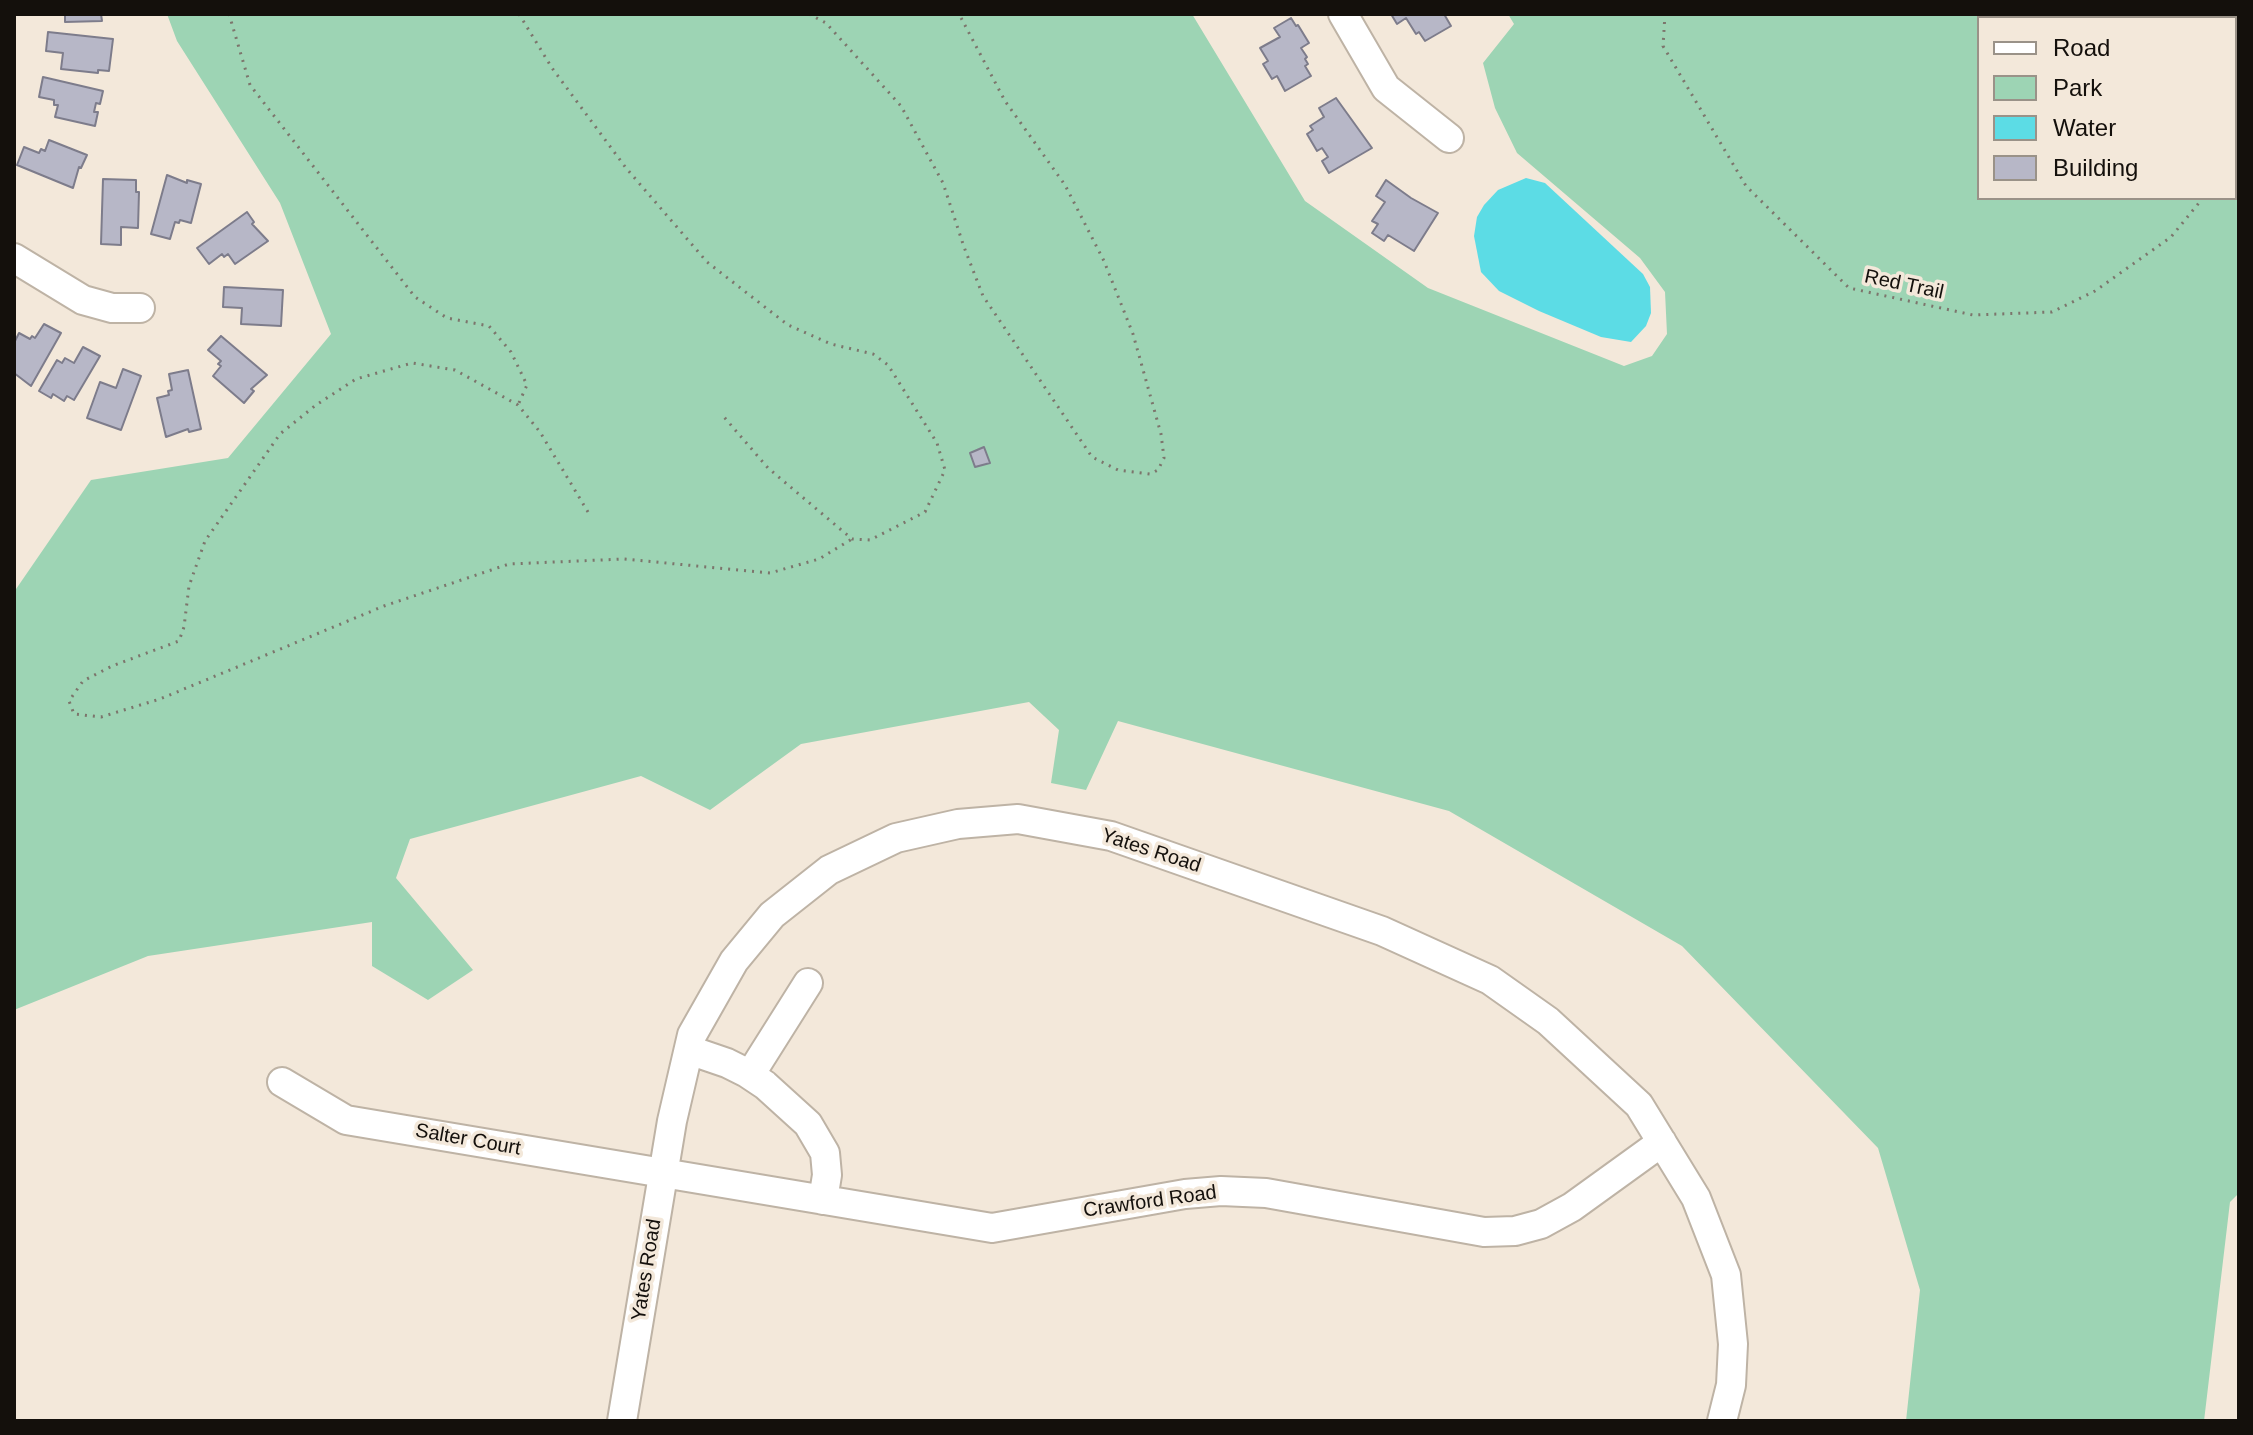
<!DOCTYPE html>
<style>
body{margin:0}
#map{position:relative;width:2253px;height:1435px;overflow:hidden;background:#f3e8da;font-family:Helvetica,sans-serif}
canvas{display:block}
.frame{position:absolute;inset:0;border:16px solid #14100c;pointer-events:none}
.legend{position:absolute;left:1977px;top:16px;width:260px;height:184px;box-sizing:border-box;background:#f3e8da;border:2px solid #9a9288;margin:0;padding:10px 14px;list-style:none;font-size:24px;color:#14100c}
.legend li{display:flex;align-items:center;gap:16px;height:40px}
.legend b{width:40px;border:2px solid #9a9288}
</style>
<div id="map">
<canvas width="2253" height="1435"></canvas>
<div class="frame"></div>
<ul class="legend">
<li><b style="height:10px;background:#fff"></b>Road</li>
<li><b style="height:22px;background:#9dd4b4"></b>Park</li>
<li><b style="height:22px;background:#5cdce5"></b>Water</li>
<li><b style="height:22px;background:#b7b7c7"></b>Building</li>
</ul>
</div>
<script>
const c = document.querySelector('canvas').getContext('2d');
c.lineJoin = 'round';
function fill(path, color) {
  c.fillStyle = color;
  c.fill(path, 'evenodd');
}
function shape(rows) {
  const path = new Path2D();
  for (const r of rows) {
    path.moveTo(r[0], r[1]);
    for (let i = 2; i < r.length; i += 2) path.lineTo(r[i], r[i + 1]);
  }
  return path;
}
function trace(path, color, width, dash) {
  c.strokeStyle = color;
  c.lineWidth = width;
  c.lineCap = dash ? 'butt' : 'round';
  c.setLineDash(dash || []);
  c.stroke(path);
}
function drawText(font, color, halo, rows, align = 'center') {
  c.font = font + ' Helvetica,sans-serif';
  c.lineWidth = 7;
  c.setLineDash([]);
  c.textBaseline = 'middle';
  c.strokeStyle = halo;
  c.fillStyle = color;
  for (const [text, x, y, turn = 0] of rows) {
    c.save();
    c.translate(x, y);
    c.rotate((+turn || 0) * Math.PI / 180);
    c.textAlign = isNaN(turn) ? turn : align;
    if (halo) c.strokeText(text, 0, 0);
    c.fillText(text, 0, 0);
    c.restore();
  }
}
fill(shape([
 [167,14,1192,14,1305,201,1428,288,1624,366,1652,356,1667,334,1665,292,1640,258,1517,153,1495,108,1483,63,1514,24,1508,14,2239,14,2239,1193,2230,1202,2204,1421,1906,1421,1920,1290,1878,1148,1682,946,1449,811,1118,721,1086,790,1051,783,1059,730,1029,702,801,744,710,810,641,776,410,839,396,878,473,970,428,1000,372,966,372,922,148,956,14,1010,14,592,91,480,228,458,331,334,280,203,177,41],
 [1979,18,2235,18,2235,198,1979,198]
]), '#9dd4b4');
fill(shape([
 [1526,178,1545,183,1643,274,1650,287,1651,313,1646,326,1631,342,1601,337,1539,311,1499,291,1481,272,1474,236,1477,217,1484,205,1498,190]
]), '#5cdce5');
const building = shape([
 [65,14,101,14,102,21,65,22,65,14],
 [1391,14,1444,14,1451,26,1425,41,1419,32,1416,34,1406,18,1397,24,1391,14],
 [1291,18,1296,26,1298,25,1309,43,1301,48,1307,57,1305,59,1308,64,1305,66,1311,76,1285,91,1277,76,1272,79,1263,64,1268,61,1260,48,1280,37,1274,28,1291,18],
 [48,32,113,39,109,71,98,70,98,73,61,69,63,53,46,51,48,32],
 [43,77,103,91,100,104,96,103,94,112,98,112,95,126,55,117,58,105,54,105,54,100,39,97,43,77],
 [1336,98,1372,148,1329,173,1322,161,1328,157,1322,148,1317,151,1307,134,1313,130,1310,126,1324,117,1319,108,1336,98],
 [49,140,87,155,81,168,79,167,73,188,17,165,24,147,39,153,41,149,45,151,49,140],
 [167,175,187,183,187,180,201,184,191,223,180,220,179,223,175,222,170,239,151,234,167,175],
 [103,179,136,180,136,192,139,192,138,228,121,227,121,245,101,244,103,179],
 [1386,180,1411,198,1438,213,1414,251,1388,235,1384,241,1372,233,1378,224,1372,221,1385,202,1376,196,1386,180],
 [247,212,254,222,252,224,268,241,235,264,228,254,224,257,222,254,209,264,197,248,247,212],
 [224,287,283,290,281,326,241,324,242,308,223,307,224,287],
 [44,324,61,333,31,386,14,373,14,343,19,333,30,339,32,336,35,338,44,324],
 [221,336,267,375,251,389,254,391,244,403,213,376,221,366,218,364,221,361,208,350,221,336],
 [83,347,100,356,74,400,67,396,64,401,53,394,51,398,39,391,57,360,62,363,65,358,74,363,83,347],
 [123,369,141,376,121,430,87,418,100,382,116,388,123,369],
 [188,370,201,429,189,432,188,429,166,437,157,398,169,395,168,391,172,390,169,374,188,370],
 [984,447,990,463,975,467,970,453,984,447]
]);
fill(building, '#b7b7c7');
trace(building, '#7d7c8b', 2);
const minor = shape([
 [1343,14,1386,88,1449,138],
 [14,258,83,300,112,308,140,308],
 [689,1050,727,1063,747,1073,765,1085,808,1124,825,1153,827,1175,823,1200],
 [750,1075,808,983],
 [282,1082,346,1120,992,1228,1185,1194,1221,1191,1266,1193,1484,1232,1515,1231,1541,1224,1572,1207,1662,1142],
 [622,1421,672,1121,692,1035,734,961,772,915,829,870,896,838,958,824,1018,819,1111,836,1382,931,1490,980,1548,1021,1639,1105,1696,1198,1726,1275,1733,1344,1731,1385,1722,1421]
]);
trace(minor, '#beb3a5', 32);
trace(shape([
 [229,14,250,85,415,297,447,318,489,326,511,352,527,385,518,405],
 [519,14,552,68,626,168,707,262,788,325,831,344,873,354,888,365,937,443,945,470,925,512,870,540,852,539,768,468,724,417],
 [809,14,826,23,901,106,943,183,964,247,983,296,1092,457,1118,470,1150,474,1158,470,1164,458,1161,434,1133,334,1104,261,1065,185,1005,101,959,14],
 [1665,14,1663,46,1746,186,1849,288,1973,315,2052,312,2095,291,2171,237,2203,198],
 [2235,159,2239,154],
 [588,512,540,432,518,405,455,370,412,363,356,379,316,405,280,434,205,541,189,586,184,627,179,641,112,666,83,681,69,701,74,714,101,717,160,699,384,606,509,564,624,559,770,573,819,559,852,539]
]), '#7c756c', 3, [2, 6]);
trace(minor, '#fff', 28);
drawText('20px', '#14100c', '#f3e8da', [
 ["Red Trail",1904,285,12],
 ["Yates Road",1151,851,18],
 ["Salter Court",468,1140,10],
 ["Crawford Road",1150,1202,-8],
 ["Yates Road",647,1270,-81]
]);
</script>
